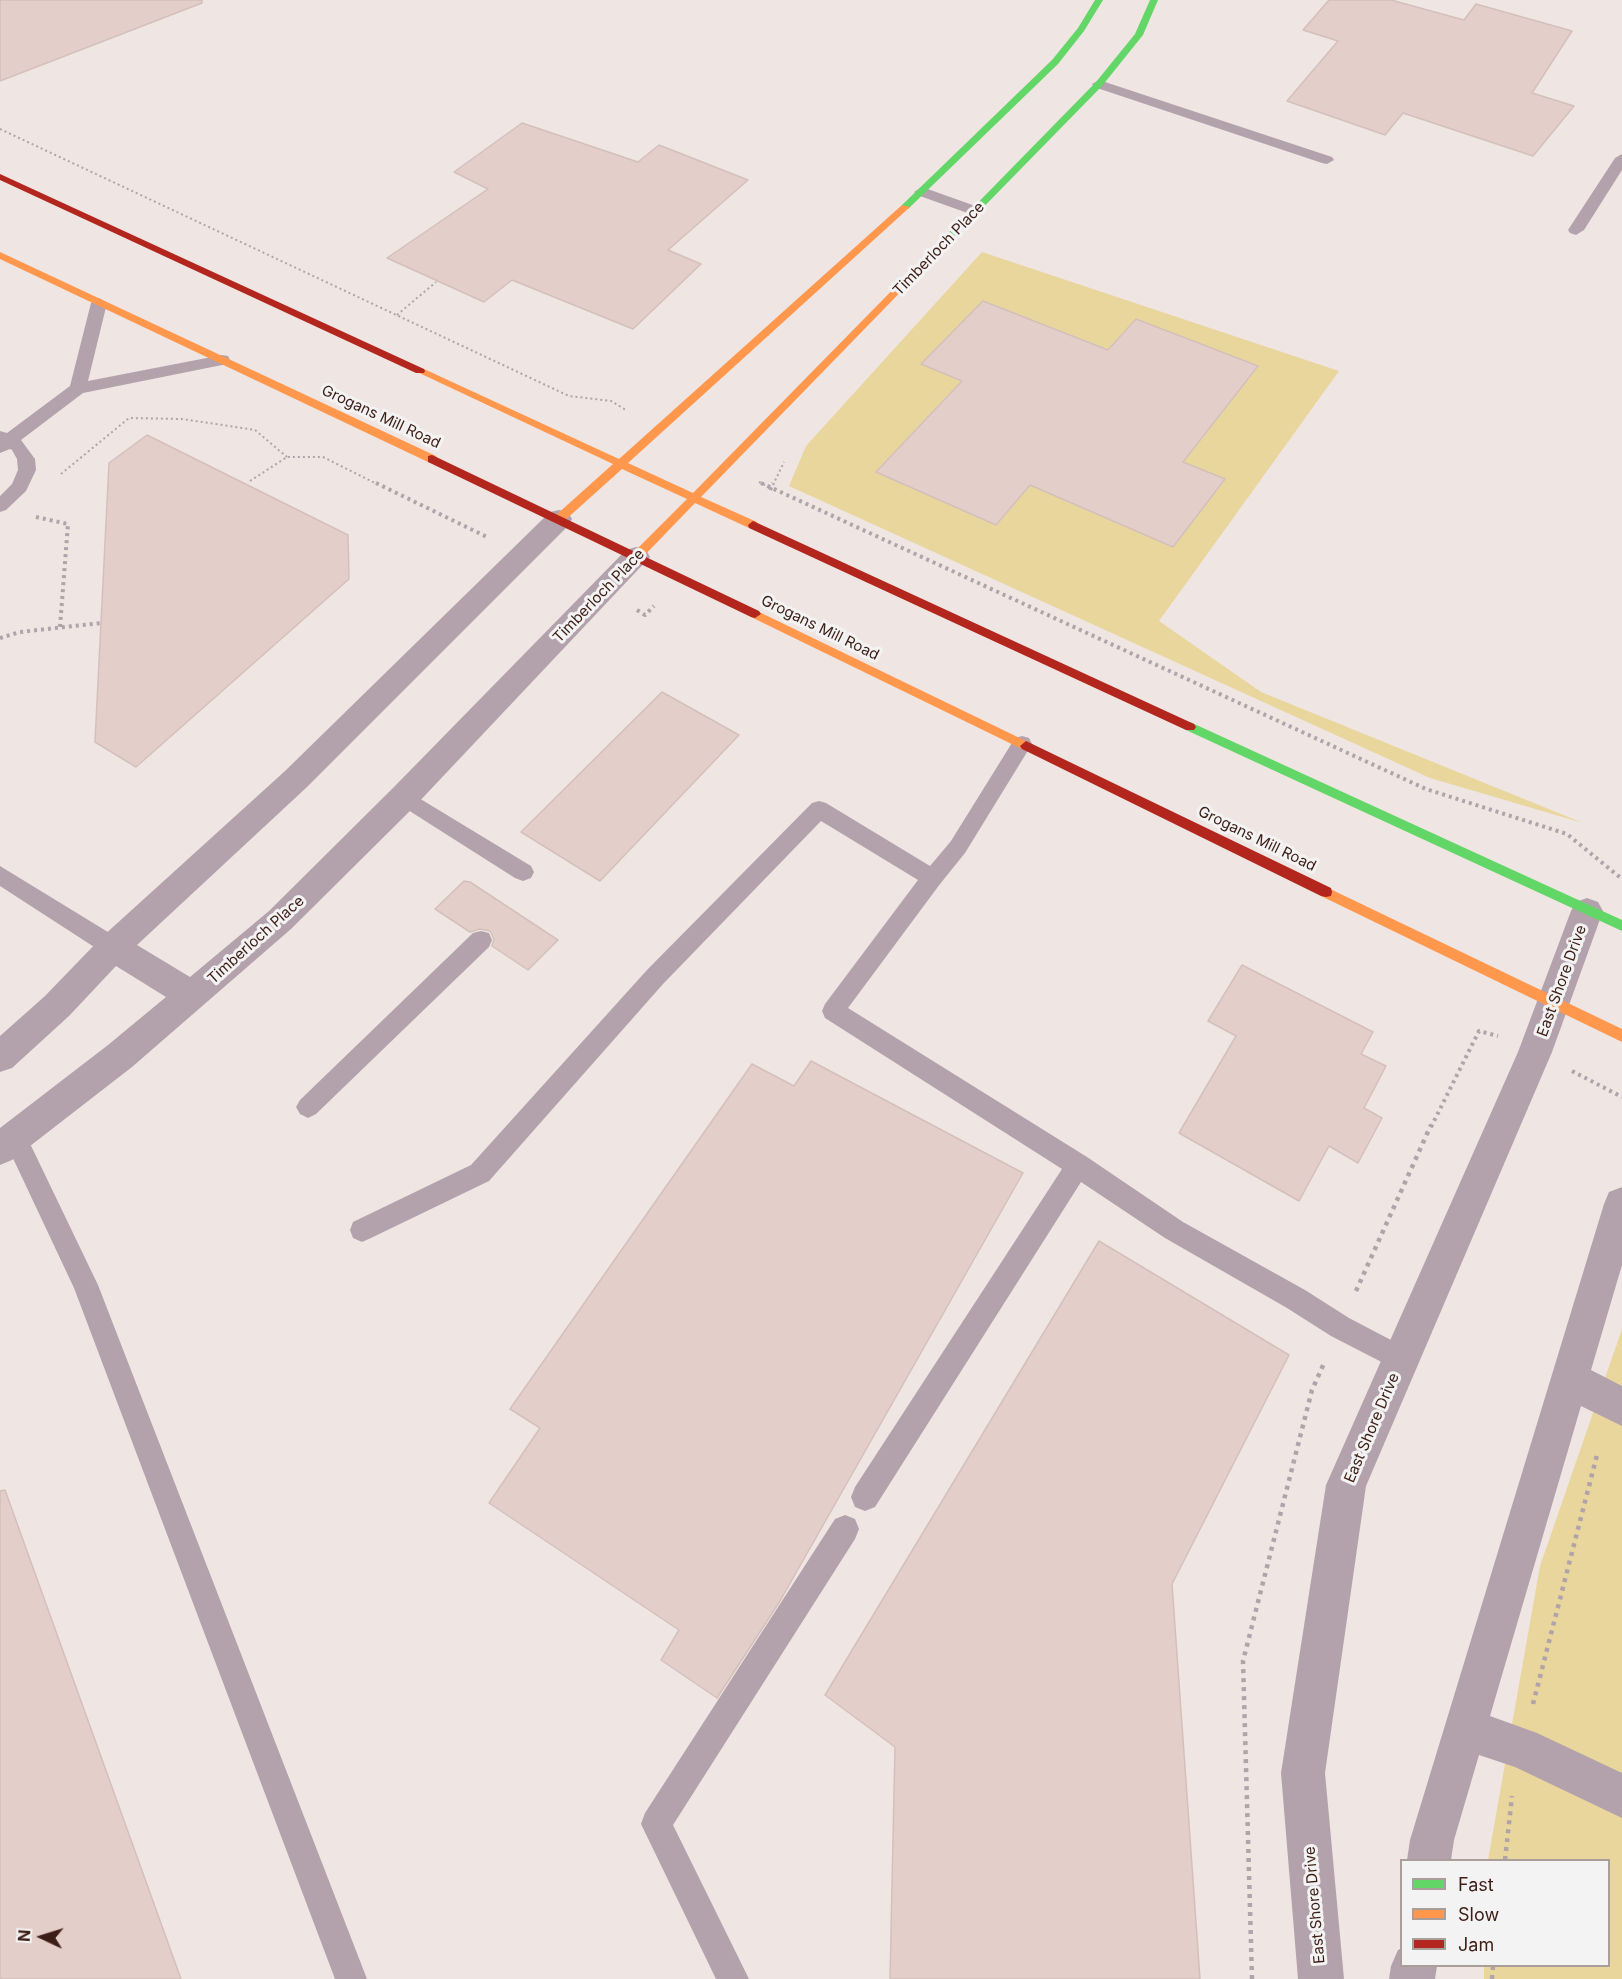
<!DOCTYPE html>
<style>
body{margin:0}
#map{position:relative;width:1622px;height:1979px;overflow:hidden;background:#efe5e2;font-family:Inter,sans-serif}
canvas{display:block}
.legend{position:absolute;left:1400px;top:1859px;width:210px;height:108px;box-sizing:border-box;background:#f3f3f3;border:2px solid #aa9e9b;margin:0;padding:8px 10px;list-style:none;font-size:18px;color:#3d1e16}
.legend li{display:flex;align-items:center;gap:12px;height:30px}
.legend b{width:30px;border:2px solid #aa9e9b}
.north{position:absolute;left:12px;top:1907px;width:60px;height:60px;-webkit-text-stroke:4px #f3f3f3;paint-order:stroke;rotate:274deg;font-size:16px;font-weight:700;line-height:24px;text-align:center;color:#3d1e16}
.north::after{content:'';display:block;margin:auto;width:21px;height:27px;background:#3d1e16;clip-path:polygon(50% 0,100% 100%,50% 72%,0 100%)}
</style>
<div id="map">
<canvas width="1622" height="1979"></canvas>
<ul class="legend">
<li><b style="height:8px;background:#63d668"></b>Fast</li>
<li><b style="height:8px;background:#ff974d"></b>Slow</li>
<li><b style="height:8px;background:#b3261e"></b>Jam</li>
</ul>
<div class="north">N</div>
</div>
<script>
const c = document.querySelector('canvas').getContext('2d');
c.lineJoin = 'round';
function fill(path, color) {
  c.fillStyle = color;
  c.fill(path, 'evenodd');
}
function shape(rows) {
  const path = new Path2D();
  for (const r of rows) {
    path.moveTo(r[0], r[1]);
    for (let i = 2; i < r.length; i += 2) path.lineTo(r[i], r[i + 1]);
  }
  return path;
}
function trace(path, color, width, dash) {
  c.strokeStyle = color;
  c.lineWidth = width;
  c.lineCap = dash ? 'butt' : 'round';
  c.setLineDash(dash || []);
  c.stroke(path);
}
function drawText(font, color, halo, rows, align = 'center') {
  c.font = font + ' Inter,sans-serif';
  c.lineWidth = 6;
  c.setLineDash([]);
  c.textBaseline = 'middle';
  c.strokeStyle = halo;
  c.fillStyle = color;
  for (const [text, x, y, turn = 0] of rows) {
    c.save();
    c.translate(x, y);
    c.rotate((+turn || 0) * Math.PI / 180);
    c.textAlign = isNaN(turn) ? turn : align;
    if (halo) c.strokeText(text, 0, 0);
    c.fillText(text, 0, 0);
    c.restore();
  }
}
fill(shape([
 [982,252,1339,371,1159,621,1261,692,1583,823,1430,778,789,486,806,446],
 [983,301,1108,350,1136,319,1258,366,1201,440,1182,432,1164,454,1225,479,1173,547,1030,485,996,525,876,472,940,404,965,414,986,391,921,364],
 [1622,1329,1622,1979,1484,1979,1484,1966,1608,1966,1608,1860,1488,1860,1540,1566]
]), '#e9d69d');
const building = shape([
 [0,0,202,0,202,3,0,81,0,0],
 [1329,0,1391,0,1464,20,1476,4,1572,31,1532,93,1574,106,1533,156,1403,113,1385,135,1287,101,1338,41,1303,30,1329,0],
 [522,123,638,162,659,145,748,180,668,250,701,264,633,329,512,280,484,302,387,258,488,189,454,172,522,123],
 [983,301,1108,350,1136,319,1258,366,1183,462,1225,479,1173,547,1030,485,996,525,876,472,962,381,921,364,983,301],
 [147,435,348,535,349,579,136,767,95,742,109,463,147,435],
 [662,692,739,735,600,881,521,832,662,692],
 [464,881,470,882,558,940,528,970,492,946,494,939,490,931,480,929,470,932,435,909,464,881],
 [1242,965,1373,1032,1361,1054,1386,1066,1364,1108,1382,1118,1358,1163,1329,1146,1299,1201,1179,1133,1236,1036,1208,1021,1242,965],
 [811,1061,1023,1173,780,1601,717,1698,661,1660,679,1630,489,1503,540,1428,510,1409,752,1064,794,1086,811,1061],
 [1099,1241,1289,1355,1172,1584,1200,1979,890,1979,895,1747,825,1695,1099,1241],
 [5,1490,181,1979,0,1979,0,1491,5,1490]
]);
fill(building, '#e3cec9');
trace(building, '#d4c0bb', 1.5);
trace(shape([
 [0,129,569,396,611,401,626,410],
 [397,315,436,282],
 [61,474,129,418,182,419,255,430,287,457],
 [250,481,287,457,323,457,379,485],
 [759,482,765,485],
 [773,485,784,462]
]), '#b1a3a9', 2, [2, 3]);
trace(shape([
 [376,483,487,537],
 [761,483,1426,789,1567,834,1622,879],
 [770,490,773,483],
 [36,517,68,524,60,627],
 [637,610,645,615,654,606],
 [0,638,20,632,101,623],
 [1572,1071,1622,1097],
 [1431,1127,1479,1031,1498,1036]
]), '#b1a3a9', 4, [3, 4]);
trace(shape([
 [1356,1291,1431,1125],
 [1533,1704,1597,1455],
 [1505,1860,1512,1796],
 [1252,1979,1243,1661,1312,1390,1325,1361],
 [1492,1979,1493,1966]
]), '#b1a3a9', 4.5, [4, 5]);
fill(shape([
 [1099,80,1332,157,1334,160,1327,164,1322,163,1094,87,1092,84,1099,80],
 [1622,154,1622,170,1584,230,1576,235,1570,233,1568,230,1615,158,1622,154],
 [922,187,981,208,984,211,976,216,917,195,914,192,922,187],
 [99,298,107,303,88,381,222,355,228,356,230,360,228,364,222,365,83,393,21,440,35,459,36,470,26,491,6,510,0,512,0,496,12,484,18,470,17,459,12,450,10,449,0,453,0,431,7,433,70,386,91,303,99,298],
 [1022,736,1029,738,1032,744,965,853,940,884,848,1008,1087,1157,1183,1222,1305,1290,1349,1318,1410,1350,1414,1359,1410,1368,1401,1372,1331,1336,1287,1308,1165,1238,1081,1182,875,1507,865,1511,855,1507,851,1497,855,1487,1062,1169,825,1018,822,1011,825,1004,918,880,821,821,663,984,489,1181,371,1238,362,1242,353,1238,350,1230,353,1222,471,1165,647,970,812,803,819,801,826,803,930,866,951,841,1015,738,1022,736],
 [404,789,531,866,534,872,531,878,523,881,515,878,397,803,394,797,397,791,404,789],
 [0,866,121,940,124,947,121,954,113,956,105,954,0,886,0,866],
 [481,931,489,933,492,940,489,947,316,1114,308,1118,300,1114,296,1107,300,1100,473,933,481,931],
 [15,1126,23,1129,98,1285,367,1979,335,1979,74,1288,3,1137,7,1129,15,1126],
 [845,1515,855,1519,859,1529,855,1539,673,1825,749,1979,716,1979,641,1824,645,1813,835,1519,845,1515]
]), '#b3a2ac');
fill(shape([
 [559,510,568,512,572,519,568,526,307,787,137,945,190,977,269,911,393,788,626,550,636,547,646,550,650,557,415,806,291,929,132,1067,12,1160,0,1165,0,1128,108,1045,166,997,116,966,69,1016,12,1068,0,1072,0,1036,45,996,102,937,285,771,550,512,559,510],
 [1587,898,1598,902,1603,911,1552,1052,1366,1486,1325,1773,1344,1979,1298,1979,1281,1773,1326,1485,1518,1052,1571,911,1576,902,1587,898],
 [1622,1187,1622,1265,1591,1370,1622,1386,1622,1426,1581,1406,1490,1716,1537,1733,1622,1773,1622,1818,1515,1767,1479,1755,1454,1840,1451,1860,1407,1860,1410,1840,1604,1204,1609,1192,1622,1187],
 [1402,1948,1402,1966,1437,1966,1435,1979,1389,1979,1391,1966,1398,1950,1402,1948]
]), '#b3a2ac');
fill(shape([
 [1095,0,1103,0,1084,31,1058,64,908,209,902,209,902,205,1052,60,1078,28,1095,0],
 [1150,0,1158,0,1143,35,1102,86,919,273,913,273,913,269,1096,82,1135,34,1150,0],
 [1190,722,1622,920,1622,931,1186,730,1184,727,1190,722]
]), '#63d668');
fill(shape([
 [902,205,910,207,628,463,693,493,913,269,919,269,919,273,701,497,757,522,757,528,749,528,695,503,640,560,632,560,632,554,687,499,622,469,563,522,555,522,555,516,613,464,415,371,416,369,424,369,619,459,902,205],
 [0,252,436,456,437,459,432,463,428,462,0,259,0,252],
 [755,610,1030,743,1032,746,1026,751,1022,749,751,617,749,614,755,610],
 [1326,887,1622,1029,1622,1042,1321,896,1320,892,1321,888,1326,887]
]), '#ff974d');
fill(shape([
 [0,174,424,369,425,371,424,373,416,373,0,180,0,174],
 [432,455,759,611,761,614,755,618,751,617,428,462,428,456,432,455],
 [753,521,1194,724,1196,727,1194,730,1186,730,749,528,748,525,753,521],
 [1026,741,1331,888,1332,892,1331,896,1326,897,1321,896,1022,749,1020,746,1026,741]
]), '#b3261e');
drawText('15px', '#3d1e16', '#f3f3f3', [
 ["Timberloch Place",939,249,-46],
 ["Grogans Mill Road",381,417,25],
 ["Timberloch Place",599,596,-46],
 ["Grogans Mill Road",820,628,26],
 ["Grogans Mill Road",1257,839,26],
 ["Timberloch Place",256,940,-42],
 ["East Shore Drive",1562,981,-70],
 ["East Shore Drive",1372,1428,-67],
 ["East Shore Drive",1315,1905,-95]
]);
</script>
